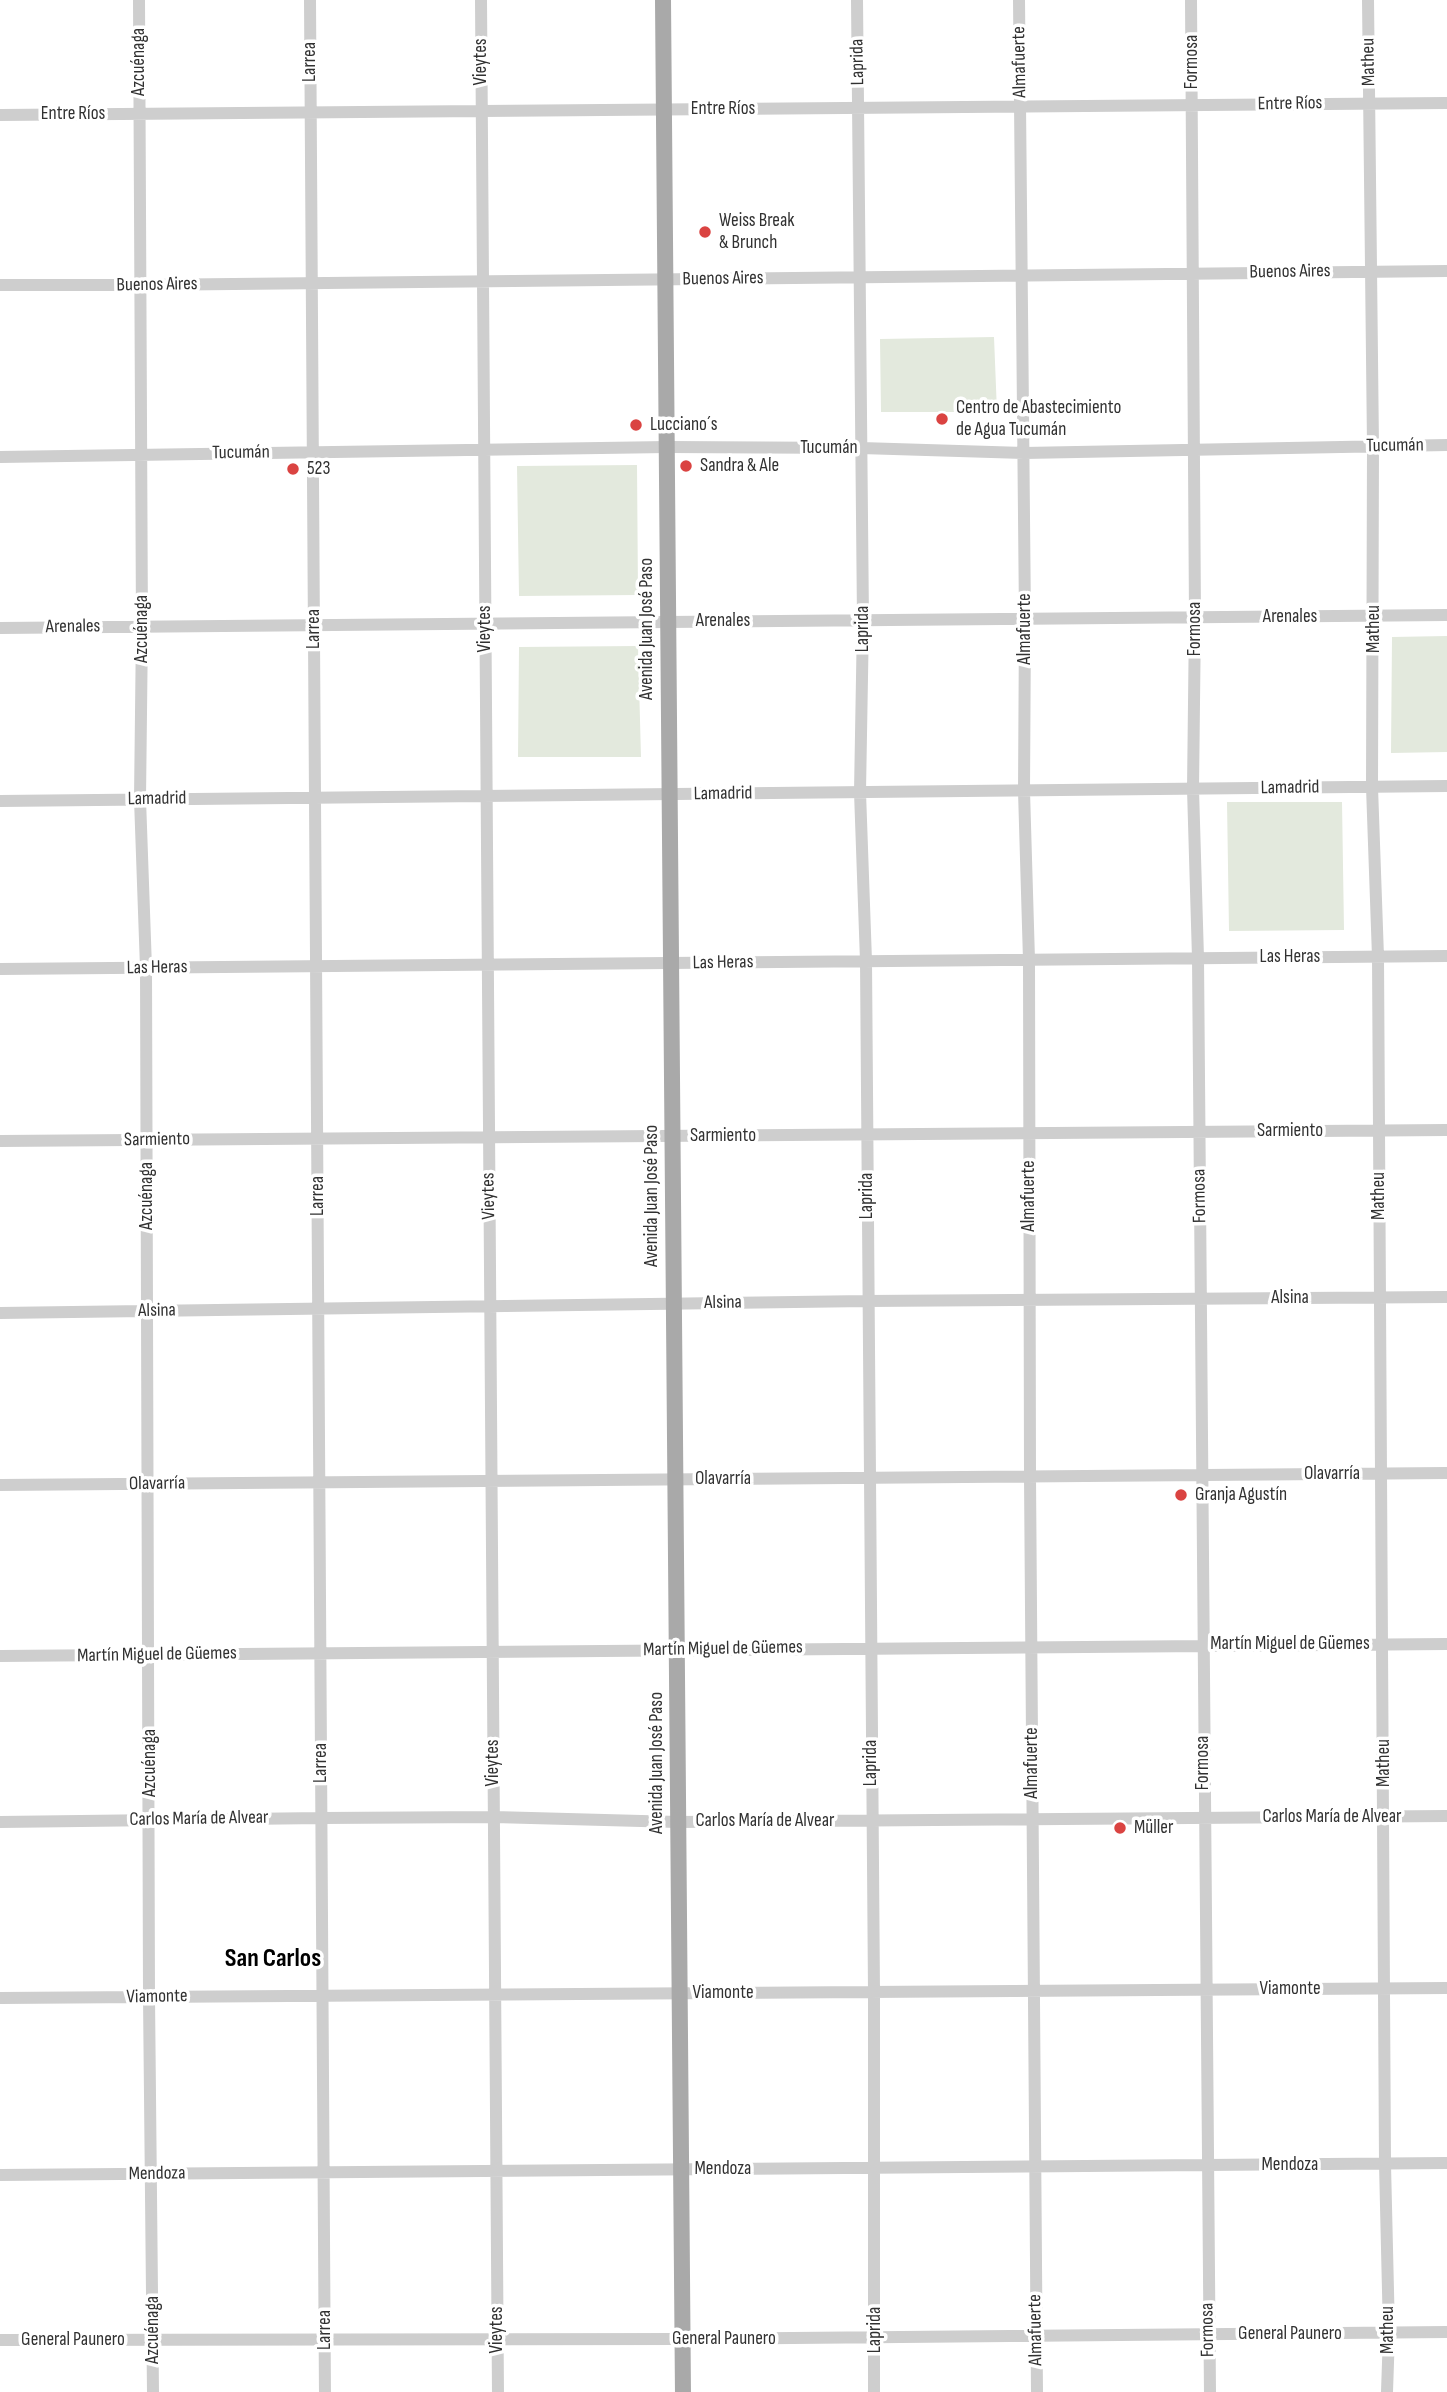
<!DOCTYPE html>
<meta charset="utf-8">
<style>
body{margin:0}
canvas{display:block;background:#fff}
</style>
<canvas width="1447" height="2392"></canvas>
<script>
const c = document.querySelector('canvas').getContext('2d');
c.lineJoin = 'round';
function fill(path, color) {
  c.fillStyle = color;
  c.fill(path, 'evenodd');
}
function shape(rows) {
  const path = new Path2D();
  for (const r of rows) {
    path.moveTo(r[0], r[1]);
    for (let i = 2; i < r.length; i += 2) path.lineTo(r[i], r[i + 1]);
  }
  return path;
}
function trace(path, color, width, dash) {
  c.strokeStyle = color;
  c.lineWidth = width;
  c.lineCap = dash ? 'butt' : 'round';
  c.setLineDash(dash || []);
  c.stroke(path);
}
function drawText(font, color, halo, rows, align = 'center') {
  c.font = font + ' "Sofia Sans Condensed",sans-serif';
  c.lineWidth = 7;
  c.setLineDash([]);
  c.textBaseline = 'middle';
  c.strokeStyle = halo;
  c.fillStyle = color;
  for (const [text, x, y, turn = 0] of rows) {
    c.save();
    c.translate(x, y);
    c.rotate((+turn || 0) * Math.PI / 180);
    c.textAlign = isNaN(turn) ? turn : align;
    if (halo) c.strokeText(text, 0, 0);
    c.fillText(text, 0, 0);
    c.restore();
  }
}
fill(shape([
 [994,337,997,412,881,412,880,339],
 [637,465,638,595,519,596,517,466],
 [1447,636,1447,752,1391,753,1392,637],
 [638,646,641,757,518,757,519,647],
 [1227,802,1342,802,1344,930,1229,931]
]), '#e3e9dd');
trace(shape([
 [139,0,142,627,140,799,146,968,149,1997,153,2392],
 [310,0,325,2392],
 [481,0,498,2392],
 [857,0,863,620,860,792,866,961,874,1992,874,2392],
 [1019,0,1025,619,1024,791,1029,960,1030,1477,1037,2392],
 [1191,0,1195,617,1193,789,1198,958,1210,2392],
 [1368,0,1373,446,1372,787,1378,957,1385,2164,1389,2333,1387,2392],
 [0,115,1447,103],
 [0,285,140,285,1447,271],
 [0,457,667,447,861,448,1024,453,1447,445],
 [0,628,1447,615],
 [0,801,1447,786],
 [0,969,1447,956],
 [0,1141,1447,1130],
 [0,1313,867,1301,1447,1297],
 [0,1485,1447,1473],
 [0,1656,1447,1644],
 [0,1822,322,1818,494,1817,678,1822,1447,1816],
 [0,1998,1447,1988],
 [0,2175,1447,2163],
 [0,2340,683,2339,1447,2332]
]), '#cecece', 12);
trace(shape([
 [663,0,683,2392]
]), '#a9a9a9', 16);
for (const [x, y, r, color] of [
 [705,232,7,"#da4341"],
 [942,419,7,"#da4341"],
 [636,425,7,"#da4341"],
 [686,466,7,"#da4341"],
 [293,469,7,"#da4341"],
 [1181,1495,7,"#da4341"],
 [1120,1828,7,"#da4341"]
]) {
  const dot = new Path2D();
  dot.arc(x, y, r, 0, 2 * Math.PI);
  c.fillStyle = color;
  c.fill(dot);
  trace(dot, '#fff', 2.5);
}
drawText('19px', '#313131', '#fff', [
 ["Azcuénaga",139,62,-90],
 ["Larrea",310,62,-90],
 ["Vieytes",481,62,-90],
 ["Laprida",858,62,-91],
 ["Almafuerte",1020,62,-91],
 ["Formosa",1192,62,-90],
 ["Matheu",1369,62,-91],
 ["Entre Ríos",1290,104,-1],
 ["Entre Ríos",723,109],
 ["Entre Ríos",73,114],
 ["Buenos Aires",1290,272,-1],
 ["Buenos Aires",723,279,-1],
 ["Buenos Aires",157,285,-1],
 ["Tucumán",1395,446,-1],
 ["Tucumán",829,448],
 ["Tucumán",241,453,-1],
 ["Arenales",1290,617],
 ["Arenales",723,621],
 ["Arenales",73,627,-1],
 ["Azcuénaga",142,629,-90],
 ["Larrea",314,629,-90],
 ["Vieytes",485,629,-90],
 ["Avenida Juan José Paso",647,629,-90],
 ["Laprida",863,629,-90],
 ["Almafuerte",1025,629,-90],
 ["Formosa",1195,629,-90],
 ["Matheu",1374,629,-90],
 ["Lamadrid",1290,788,-1],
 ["Lamadrid",723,794,-1],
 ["Lamadrid",157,799,-1],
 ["Las Heras",1290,957],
 ["Las Heras",723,963,-1],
 ["Las Heras",157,968,-1],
 ["Sarmiento",1290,1131],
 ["Sarmiento",723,1136],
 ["Sarmiento",157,1140,-1],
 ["Azcuénaga",147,1196,-90],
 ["Larrea",318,1196,-90],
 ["Vieytes",489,1196,-91],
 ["Avenida Juan José Paso",652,1196,-90],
 ["Laprida",867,1196,-90],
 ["Almafuerte",1029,1196,-90],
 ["Formosa",1200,1196,-91],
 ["Matheu",1379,1196,-90],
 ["Alsina",1290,1298],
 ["Alsina",723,1303,-1],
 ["Alsina",157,1311,-1],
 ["Olavarría",1332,1474],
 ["Olavarría",723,1479],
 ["Olavarría",157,1484,-1],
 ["Martín Miguel de Güemes",1290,1644],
 ["Martín Miguel de Güemes",723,1649,-1],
 ["Martín Miguel de Güemes",157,1655,-1],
 ["Azcuénaga",150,1763,-90],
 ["Larrea",321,1763,-90],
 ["Vieytes",493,1763,-90],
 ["Avenida Juan José Paso",657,1763,-90],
 ["Laprida",871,1763,-90],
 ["Almafuerte",1032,1763,-90],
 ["Formosa",1203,1763,-90],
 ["Matheu",1384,1763,-90],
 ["Carlos María de Alvear",1332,1817],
 ["Carlos María de Alvear",199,1819,-1],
 ["Carlos María de Alvear",765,1821],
 ["Viamonte",1290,1989],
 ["Viamonte",723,1993],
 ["Viamonte",157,1997,-1],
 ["Mendoza",1290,2165],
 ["Mendoza",723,2169],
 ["Mendoza",157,2174,-1],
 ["Azcuénaga",153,2330,-90],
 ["Larrea",325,2330,-90],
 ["Vieytes",497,2330,-90],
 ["Laprida",875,2330,-90],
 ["Almafuerte",1036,2330,-91],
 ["Formosa",1208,2330,-91],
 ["Matheu",1388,2330,-90],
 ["General Paunero",1290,2334],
 ["General Paunero",724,2339],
 ["General Paunero",73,2340]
]);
drawText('19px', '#313131', '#fff', [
 ["Weiss Break",719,221],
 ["& Brunch",719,243],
 ["Centro de Abastecimiento",956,408],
 ["de Agua Tucumán",956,430],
 ["Lucciano´s",650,425],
 ["Sandra & Ale",700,466],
 ["523",307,469],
 ["Granja Agustín",1195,1495],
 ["Müller",1134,1828]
], 'left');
drawText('bold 26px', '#000', '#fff', [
 ["San Carlos",273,1959]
]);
</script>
